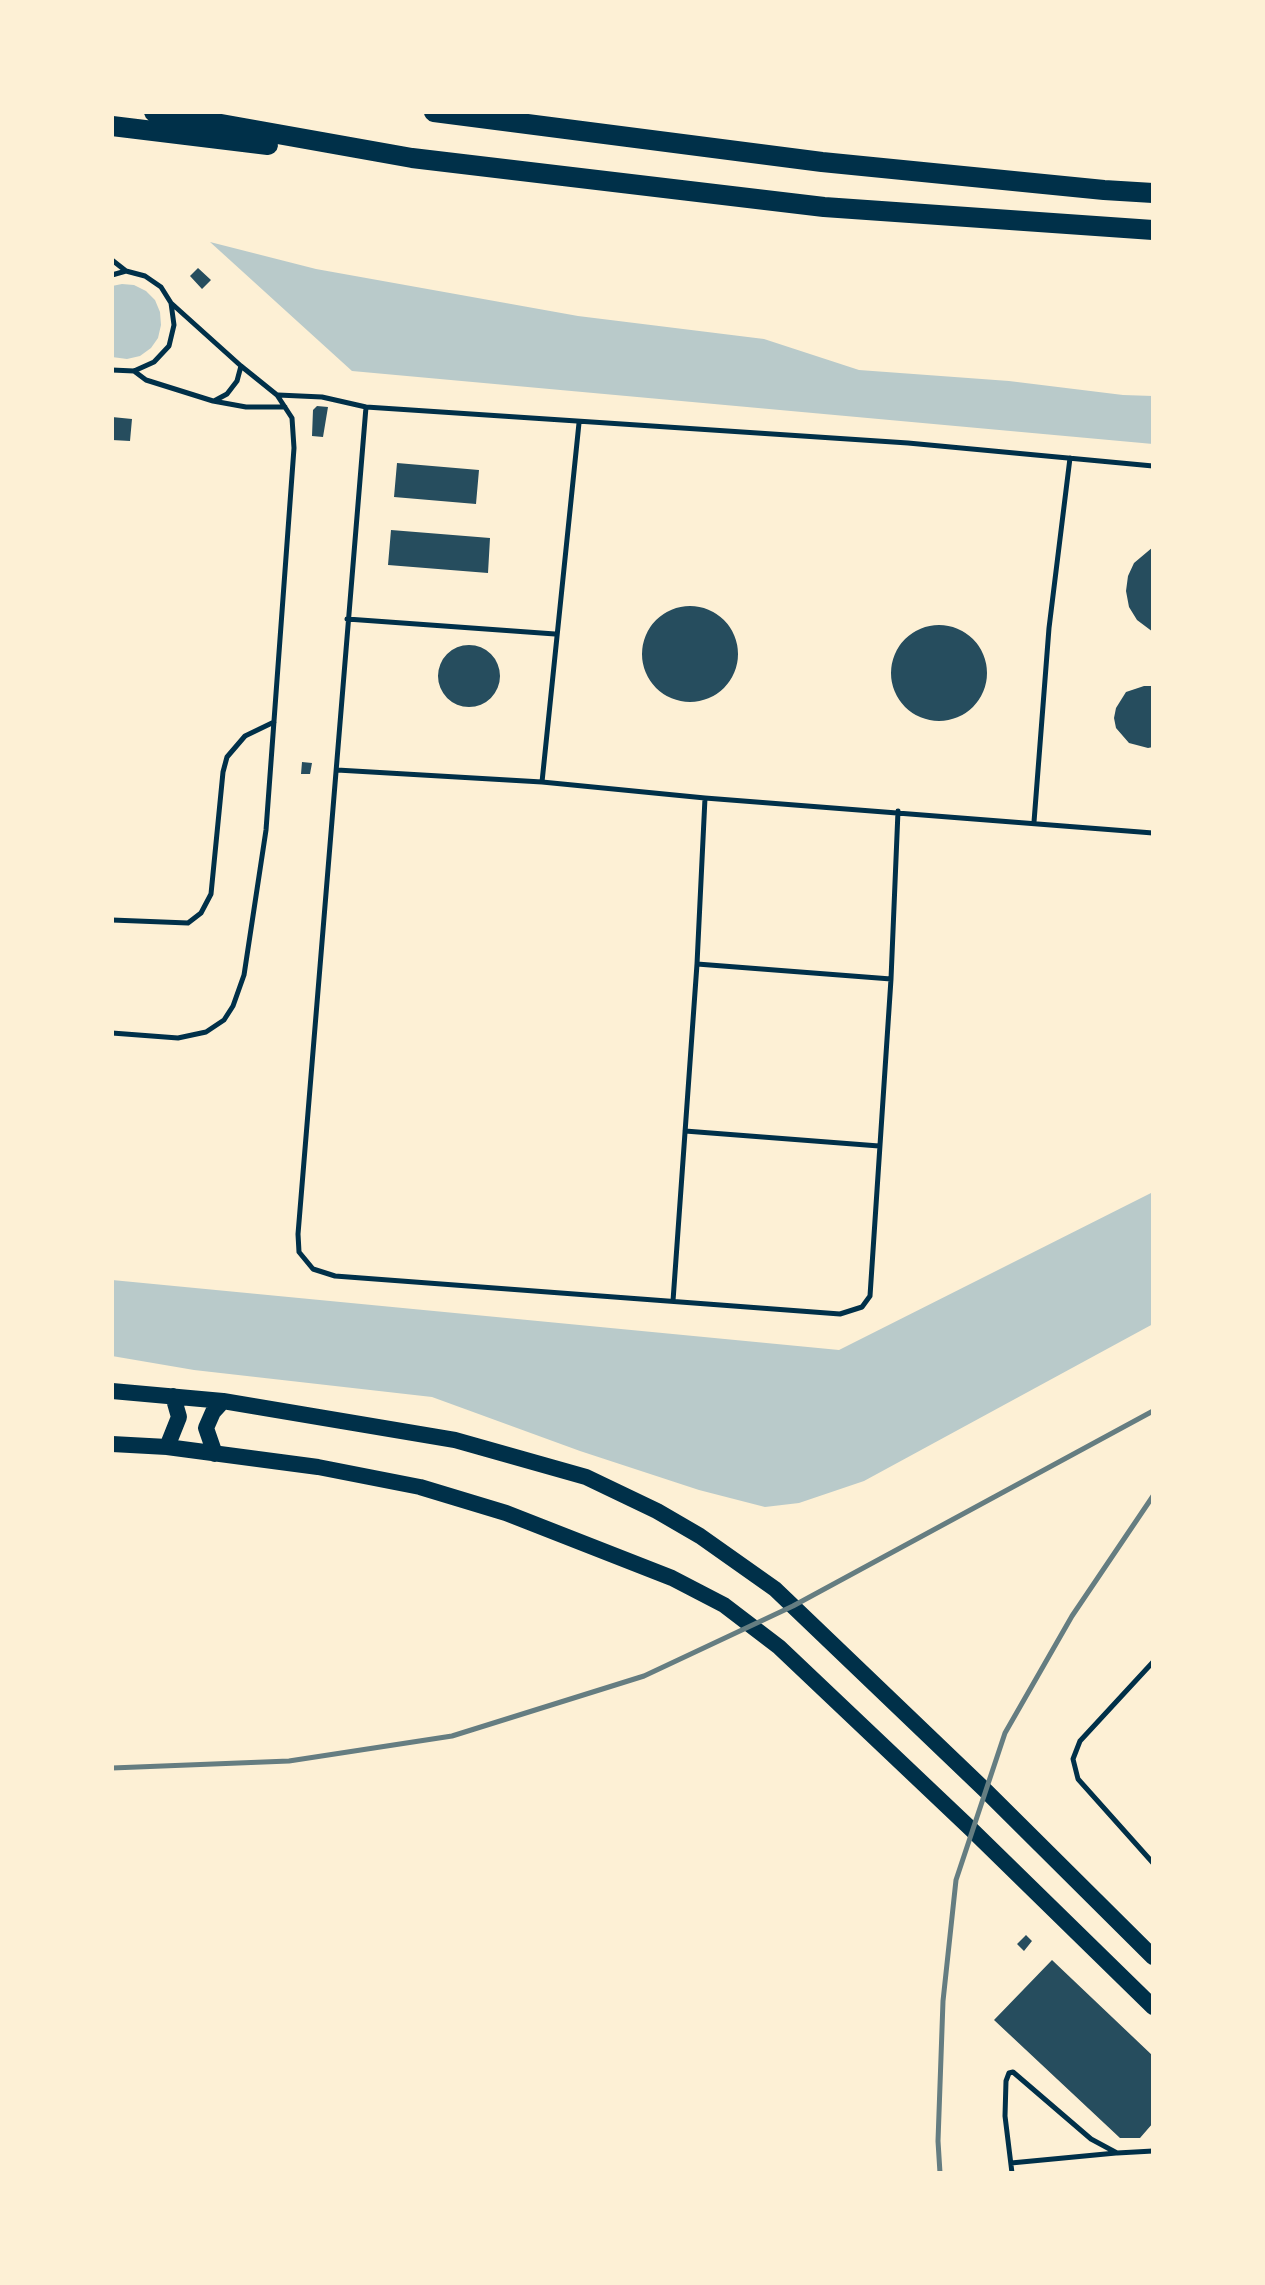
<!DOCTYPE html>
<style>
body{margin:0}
#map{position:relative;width:1265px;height:2285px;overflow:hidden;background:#fdf0d5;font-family:"Noto Sans",sans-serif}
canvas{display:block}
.frame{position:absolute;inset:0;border:114px solid #fdf0d5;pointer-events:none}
</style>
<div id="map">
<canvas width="1265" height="2285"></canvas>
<div class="frame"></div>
</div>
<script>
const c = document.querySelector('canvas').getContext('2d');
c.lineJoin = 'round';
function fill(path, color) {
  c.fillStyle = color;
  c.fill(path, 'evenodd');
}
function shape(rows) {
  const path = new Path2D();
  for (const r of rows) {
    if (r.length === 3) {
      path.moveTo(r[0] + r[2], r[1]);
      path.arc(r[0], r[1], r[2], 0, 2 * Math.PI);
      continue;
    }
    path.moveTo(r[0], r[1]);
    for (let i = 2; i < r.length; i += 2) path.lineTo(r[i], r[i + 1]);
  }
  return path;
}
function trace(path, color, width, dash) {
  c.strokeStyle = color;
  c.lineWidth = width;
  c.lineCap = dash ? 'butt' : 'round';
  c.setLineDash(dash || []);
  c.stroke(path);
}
fill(shape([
 [210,242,316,269,578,316,764,339,859,370,1009,381,1123,395,1153,396,1153,444,352,371],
 [122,284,134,285,146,291,155,300,160,312,161,325,158,338,151,348,140,356,127,359,112,357,112,286],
 [1153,1192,1153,1324,864,1481,799,1503,765,1507,699,1490,580,1451,432,1397,194,1370,112,1356,112,1280,839,1350]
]), '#b9caca');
fill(shape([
 [198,268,211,280,202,289,190,276],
 [317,406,328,407,323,437,312,436,313,410],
 [112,417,132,419,130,441,112,440],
 [397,463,479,470,476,504,394,497],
 [391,530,490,538,488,573,388,565],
 [1153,547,1153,632,1137,620,1129,607,1126,591,1128,576,1134,563],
 [690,654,48],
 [939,673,48],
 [469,676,31],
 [1144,686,1153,686,1153,747,1148,748,1129,743,1116,728,1114,718,1116,708,1126,692],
 [302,762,312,763,310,774,301,774],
 [1026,1935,1032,1941,1024,1951,1017,1944],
 [1052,1960,1153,2056,1153,2123,1140,2138,1120,2138,994,2020]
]), '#264d5e');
trace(shape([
 [112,260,126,271],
 [112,275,126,271,145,276,161,287,171,303,174,325,169,346,154,362,134,371,112,370],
 [134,371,146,380,213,401,246,407,285,407],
 [278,395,322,397,366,407,908,443,1153,466],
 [214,401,227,394,237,381,241,366],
 [366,407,298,1234,299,1252,313,1269,335,1276,840,1314,862,1307,870,1296,891,979,898,811],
 [347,619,555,634],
 [337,770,542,782,705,798,1153,833],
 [542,782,579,423],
 [1034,822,1049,628,1070,458],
 [112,920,188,923,201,913,211,894,223,772,227,757,245,736,274,722],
 [697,964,891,979],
 [112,1033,178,1038,206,1032,224,1020,233,1006,244,975,266,830,294,448,292,418,277,395,241,366,171,303],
 [685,1131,879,1146],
 [673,1301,697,964,705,798],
 [1153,1662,1080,1741,1073,1759,1078,1779,1153,1863],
 [1011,2163,1116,2153],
 [1012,2173,1005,2116,1006,2081,1009,2073,1013,2072,1091,2139,1117,2153,1153,2151]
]), '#003049', 5);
trace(shape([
 [112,1391,223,1401,455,1440,586,1477,657,1511,700,1536,775,1589,986,1791,1153,1957],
 [112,1444,167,1447,318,1467,420,1487,506,1513,672,1578,724,1605,779,1647,972,1830,1153,2007],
 [167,1447,179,1417,173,1396],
 [215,1454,206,1428,213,1412,223,1401]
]), '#003049', 16);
trace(shape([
 [154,112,412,158,824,207,1153,230],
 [434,112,822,162,1104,190,1153,193],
 [112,126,268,145]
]), '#003049', 20);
trace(shape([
 [112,1768,289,1761,452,1736,644,1676,793,1606,1153,1411],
 [940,2173,938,2141,943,2001,956,1880,1005,1733,1072,1616,1153,1496]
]), '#657d81', 5);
</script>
